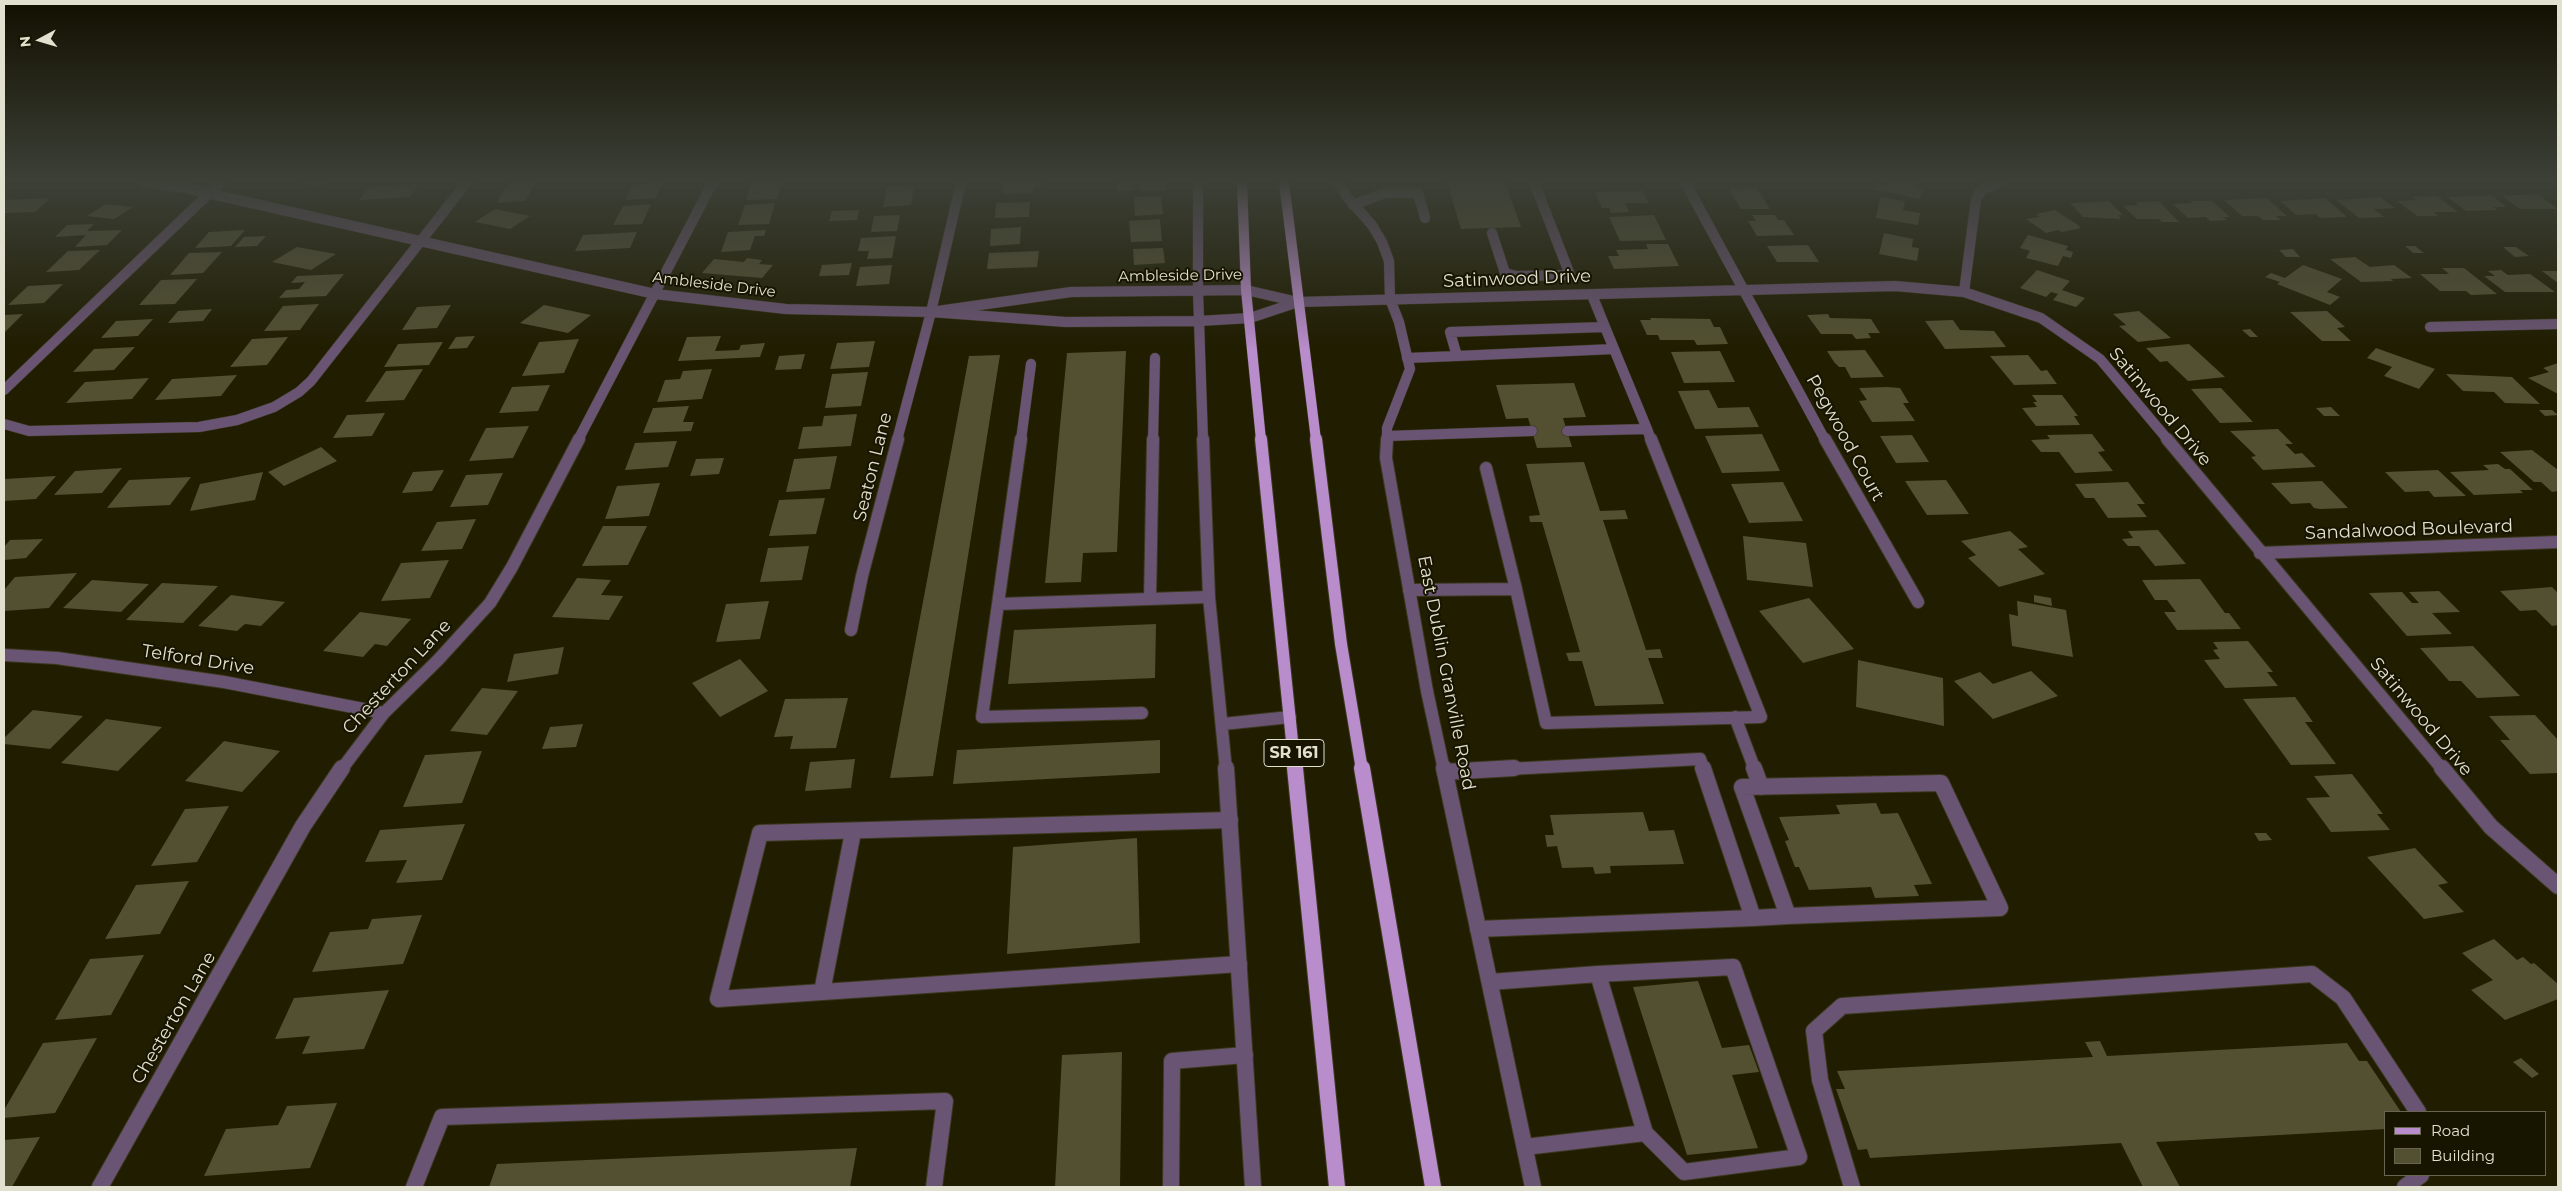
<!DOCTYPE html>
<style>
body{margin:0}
#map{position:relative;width:2562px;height:1191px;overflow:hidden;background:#201d00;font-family:Montserrat,sans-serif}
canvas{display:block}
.frame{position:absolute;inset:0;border:5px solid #e2e0cf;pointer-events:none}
.legend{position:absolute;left:2384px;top:1111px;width:162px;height:65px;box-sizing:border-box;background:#171400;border:1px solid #686653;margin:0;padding:6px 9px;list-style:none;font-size:15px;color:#e2e0cf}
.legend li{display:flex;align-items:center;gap:10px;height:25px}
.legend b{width:25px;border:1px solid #686653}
.north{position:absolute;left:15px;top:15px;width:50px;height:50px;-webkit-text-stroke:4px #171400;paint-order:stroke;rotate:264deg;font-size:14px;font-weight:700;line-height:20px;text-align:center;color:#e2e0cf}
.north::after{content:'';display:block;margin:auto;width:18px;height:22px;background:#e2e0cf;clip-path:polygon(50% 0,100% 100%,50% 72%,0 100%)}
</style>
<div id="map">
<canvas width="2562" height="1191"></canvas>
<div class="frame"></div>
<ul class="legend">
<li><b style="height:6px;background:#b98ccb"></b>Road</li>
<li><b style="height:14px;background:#535031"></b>Building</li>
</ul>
<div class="north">N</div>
</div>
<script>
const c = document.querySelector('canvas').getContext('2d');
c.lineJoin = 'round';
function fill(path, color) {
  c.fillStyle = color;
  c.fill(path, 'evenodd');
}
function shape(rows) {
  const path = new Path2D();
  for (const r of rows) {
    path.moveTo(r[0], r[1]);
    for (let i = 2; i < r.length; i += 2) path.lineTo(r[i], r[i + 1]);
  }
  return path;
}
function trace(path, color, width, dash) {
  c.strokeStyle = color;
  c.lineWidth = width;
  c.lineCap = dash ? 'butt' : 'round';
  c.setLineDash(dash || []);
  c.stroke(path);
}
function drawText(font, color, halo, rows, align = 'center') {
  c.font = font + ' Montserrat,sans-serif';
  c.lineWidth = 4;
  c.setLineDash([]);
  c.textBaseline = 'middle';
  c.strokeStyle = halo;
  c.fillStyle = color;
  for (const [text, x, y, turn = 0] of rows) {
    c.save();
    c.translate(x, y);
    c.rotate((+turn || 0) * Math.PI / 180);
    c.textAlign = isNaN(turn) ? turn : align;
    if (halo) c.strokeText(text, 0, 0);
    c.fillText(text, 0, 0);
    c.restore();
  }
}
fill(shape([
 [300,182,328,182,319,187],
 [536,182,525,201,496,203,508,183],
 [752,182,782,182,777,199,746,200],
 [1003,182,1042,182,1041,187,1033,187,1033,193,1002,194],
 [1117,182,1133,182,1133,190,1117,191],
 [1140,182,1167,182,1167,190,1140,191],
 [1447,182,1505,182,1521,227,1461,229],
 [1888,182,1919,182,1917,187,1924,188,1920,199,1872,189,1874,183,1887,186],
 [663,183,656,198,625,200,632,185],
 [420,184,410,197,359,200,369,187],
 [915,185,911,205,883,207,887,186],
 [1757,188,1770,209,1741,209,1729,189],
 [1643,191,1648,203,1625,203,1629,212,1611,213,1609,208,1602,208,1595,192],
 [2538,194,2558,209,2520,209,2502,196],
 [2491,195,2507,207,2493,207,2498,210,2466,211,2447,197],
 [1161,196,1163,214,1135,216,1134,197],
 [2437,196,2458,212,2433,212,2438,216,2417,216,2397,201,2416,200,2411,197],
 [1880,197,1905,201,1903,210,1920,213,1918,225,1876,218],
 [2380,197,2395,208,2374,209,2384,217,2359,218,2336,200],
 [50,198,35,212,4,213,4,200],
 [2267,198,2287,216,2276,216,2281,220,2263,220,2258,216,2242,216,2224,200],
 [2325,198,2347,217,2320,218,2316,214,2296,215,2280,201],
 [2109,201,2123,215,2118,215,2121,219,2083,217,2070,203],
 [2159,201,2179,222,2162,222,2159,219,2137,219,2123,206,2138,205,2135,202],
 [2190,201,2212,201,2230,217,2223,217,2227,220,2210,221,2206,217,2188,218,2173,204,2192,203],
 [1030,202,1029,217,995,218,996,203],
 [775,203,769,224,738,225,745,205],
 [106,204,133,207,114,219,87,216],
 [651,204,642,224,613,225,623,206],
 [495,209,530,216,510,229,475,222],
 [859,210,857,220,829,221,832,211],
 [2055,210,2078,225,2081,228,2062,232,2058,230,2046,233,2026,219,2039,217,2036,214],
 [900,215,897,231,871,232,874,216],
 [1654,215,1666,240,1620,241,1609,217],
 [1752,215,1775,215,1778,220,1784,220,1794,235,1757,236,1748,221,1756,221],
 [1160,219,1162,241,1131,242,1129,221],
 [94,224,87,231,122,230,107,245,75,247,86,235,55,237,67,225],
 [1021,227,1020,244,990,246,991,229],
 [245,230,231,246,195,248,209,232],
 [766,230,764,236,755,236,750,250,721,252,728,232],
 [637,232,630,248,575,251,583,235],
 [1884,233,1913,239,1912,247,1919,248,1917,261,1879,254],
 [2028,235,2068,246,2066,250,2073,252,2071,258,2063,256,2058,266,2026,258,2030,251,2020,248],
 [266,236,257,246,235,247,244,237],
 [896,236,892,258,867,259,869,251,858,251,861,238],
 [1646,244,1668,244,1679,266,1614,269,1608,256,1619,256,1616,250,1648,249],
 [1808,245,1819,262,1777,262,1767,246],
 [2405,246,2415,246,2424,253,2413,253],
 [297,247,336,254,311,270,272,262],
 [2503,247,2516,247,2529,256,2515,257],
 [1163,248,1165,263,1134,265,1133,249],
 [2293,249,2300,257,2286,257,2279,250],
 [100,250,79,270,46,272,68,251],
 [1039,251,1037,267,987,269,989,253],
 [222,252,203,273,170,275,189,253],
 [2355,257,2370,267,2394,265,2412,278,2391,279,2393,281,2361,282,2330,259],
 [747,258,762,260,759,264,773,265,762,278,702,273,714,259,744,262],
 [852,263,849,275,819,276,822,265],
 [892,265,889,284,856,286,860,267],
 [2303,265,2342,279,2327,292,2340,297,2330,305,2277,284,2280,282,2265,277,2271,273,2285,278],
 [2442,268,2464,268,2497,294,2471,295,2466,291,2440,291,2420,274,2449,274],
 [2037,270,2070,281,2062,290,2085,298,2076,307,2053,300,2058,294,2051,292,2046,297,2020,288],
 [2501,270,2508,275,2530,274,2555,292,2505,292,2484,276,2495,276,2488,271],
 [2542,271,2558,271,2558,283],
 [344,274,326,296,279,298,286,290,299,289,305,282,291,283,297,276],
 [197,279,175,304,139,305,161,280],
 [63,284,44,303,8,305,28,286],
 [319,304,300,330,264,331,283,306],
 [451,305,437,328,402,330,417,307],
 [544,305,591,315,568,333,520,323],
 [212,309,203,321,168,323,178,311],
 [2139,311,2171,338,2138,342,2119,326,2126,325,2113,314],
 [2327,311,2345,327,2337,328,2351,341,2322,341,2290,312],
 [23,314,4,333,4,315],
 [1828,314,1830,318,1871,319,1880,333,1868,333,1871,338,1856,339,1852,334,1821,334,1807,315],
 [1650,318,1710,319,1714,327,1720,327,1728,344,1697,345,1694,340,1660,340,1658,335,1647,335,1640,320,1651,320],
 [153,319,138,336,101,338,116,321],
 [1953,320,1960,330,1994,331,2006,347,1945,349,1925,321],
 [2250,329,2258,337,2250,337,2242,330],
 [475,336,467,348,448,349,456,337],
 [721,336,715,351,739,350,741,345,765,343,760,357,678,361,687,337],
 [288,337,267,365,230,367,252,339],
 [579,339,564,373,522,376,539,342],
 [875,341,869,367,830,369,837,343],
 [443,342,429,365,384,367,398,344],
 [2189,344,2225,377,2188,381,2167,361,2160,362,2146,348],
 [135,347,114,370,73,372,94,349],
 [2376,348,2435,369,2419,389,2384,376,2392,367,2367,358],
 [1865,350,1884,377,1851,378,1845,367,1839,367,1834,362,1827,351],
 [1126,351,1117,552,1083,553,1081,582,1045,583,1067,353],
 [1720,351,1735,382,1684,383,1671,352],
 [805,354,801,369,775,370,779,356],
 [1000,355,933,776,890,778,969,356],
 [2028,355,2041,371,2047,370,2057,384,2014,385,1990,356],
 [2558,363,2558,394,2528,378,2549,372,2543,368],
 [423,369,404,400,365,402,386,371],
 [712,369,702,399,657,402,665,380,680,379,683,371],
 [868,372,861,406,825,408,832,374],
 [2446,374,2512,377,2540,404,2505,403,2494,392,2463,391],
 [237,375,221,396,155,400,172,379],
 [149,378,132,399,66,403,85,382],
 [1574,383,1586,417,1563,418,1572,447,1537,448,1528,418,1506,419,1496,385],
 [550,385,538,411,499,413,512,387],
 [1887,387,1900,388,1909,403,1903,403,1915,421,1872,422,1859,401,1867,400,1859,388],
 [2221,388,2253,422,2220,423,2191,389],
 [1709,390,1718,408,1749,407,1759,427,1695,429,1678,391],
 [2032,395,2062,395,2078,416,2074,416,2080,425,2036,426,2022,408,2037,407,2033,402,2037,402],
 [689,406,683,422,694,422,691,431,643,433,653,408],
 [2331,407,2340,416,2324,416,2316,408],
 [2539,410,2552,410,2558,415,2545,416],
 [385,413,372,436,333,438,347,415],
 [857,414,851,446,798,449,803,427,822,426,824,416],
 [529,426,513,458,469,461,486,428],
 [2278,429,2293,444,2285,444,2295,454,2302,453,2316,467,2263,470,2251,457,2256,456,2230,431],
 [1762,434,1780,471,1722,473,1705,436],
 [2092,434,2105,451,2098,452,2113,471,2075,473,2059,452,2041,452,2031,440,2050,439,2047,435],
 [1912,435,1929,462,1896,463,1880,436],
 [677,441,668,467,625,470,635,443],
 [321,447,337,461,284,486,268,472],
 [2532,450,2558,470,2558,491,2552,492,2541,482,2534,482,2500,452],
 [837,456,830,489,786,492,794,459],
 [724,458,719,474,690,476,696,459],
 [1584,462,1600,511,1625,510,1628,519,1603,520,1646,650,1660,649,1663,658,1648,658,1664,704,1595,706,1582,661,1569,661,1566,653,1580,652,1542,522,1530,522,1529,516,1540,515,1526,464],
 [2498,464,2505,469,2510,469,2533,490,2520,490,2523,493,2474,495,2450,472,2489,470,2483,465],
 [122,468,102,493,54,495,75,471],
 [444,470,432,491,402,493,413,472],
 [2438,470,2466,496,2434,497,2429,491,2405,492,2385,472],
 [263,472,255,500,190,511,200,484],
 [503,473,488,505,450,507,466,475],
 [56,476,36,499,4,501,4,479],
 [191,477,170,505,107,508,129,480],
 [1946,480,1969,514,1927,515,1905,481],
 [2322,481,2348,508,2320,509,2314,508,2310,503,2291,504,2271,483],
 [1783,482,1803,521,1749,523,1731,484],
 [2128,482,2145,504,2137,504,2147,517,2108,518,2094,498,2085,498,2075,484],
 [660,483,649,516,605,519,617,486],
 [825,498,816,534,769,536,779,500],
 [476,519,462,549,421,551,437,522],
 [603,526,647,526,628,565,582,566],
 [2158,530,2186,564,2155,566,2139,546,2128,546,2122,539,2133,538,2128,531],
 [2010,531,2028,547,2018,549,2045,574,1999,587,1968,558,1976,555,1961,541],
 [1743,536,1806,543,1813,587,1747,580],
 [43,539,26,558,4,560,4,547,10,540],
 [809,546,802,580,760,582,768,548],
 [449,560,430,598,381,601,401,563],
 [77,573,49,608,4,611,4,590,15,577],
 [577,578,611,580,601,595,623,596,609,620,552,617],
 [2200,579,2225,613,2229,613,2241,629,2177,630,2164,612,2176,612,2167,600,2155,600,2142,580],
 [92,580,149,584,121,612,63,608],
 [162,583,218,586,183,623,126,620],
 [2552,587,2558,593,2558,625,2552,626,2536,610,2520,611,2500,591],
 [2439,591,2460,612,2432,613,2452,634,2407,636,2369,593,2402,592,2412,603,2419,603,2409,592],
 [231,595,285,602,261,626,245,624,237,631,198,626],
 [2034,595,2051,598,2052,606,2034,602],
 [1809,598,1854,649,1803,663,1759,611],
 [769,601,760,639,716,642,726,604],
 [2017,601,2066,610,2073,657,2012,646,2009,614,2018,616],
 [360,612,411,619,387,646,375,644,363,657,323,651],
 [1156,624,1155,678,1008,684,1014,630],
 [2248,641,2273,672,2267,672,2278,686,2225,688,2204,660,2220,659,2213,650,2218,649,2213,642],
 [2473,646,2520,696,2477,698,2461,681,2449,681,2420,648],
 [564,647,558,674,507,682,514,654],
 [740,659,768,691,720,717,692,683],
 [1858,660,1943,678,1944,726,1856,707],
 [2031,671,2058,696,1993,719,1954,681,1980,672,1993,684],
 [482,688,518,691,487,735,450,731],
 [2295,697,2313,722,2305,722,2336,764,2291,765,2243,699],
 [848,698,836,748,790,749,793,736,774,737,785,699],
 [33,710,83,716,50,749,4,744,4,738],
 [2535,715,2558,740,2558,773,2530,774,2500,740,2510,740,2489,716],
 [106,719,162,727,118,771,61,763],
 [583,724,576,747,542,749,550,727],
 [1160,740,1160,773,953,784,957,750],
 [224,741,280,751,242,792,185,781],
 [482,751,462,803,403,807,425,755],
 [855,759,851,788,805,791,810,762],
 [2352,774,2383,814,2377,814,2390,830,2331,832,2306,798,2330,797,2314,776],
 [1876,803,1881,814,1898,813,1932,884,1914,885,1919,896,1875,898,1871,887,1809,890,1799,867,1795,867,1785,841,1789,840,1779,817,1840,814,1836,805],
 [229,806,197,862,151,866,185,809],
 [1643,812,1649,831,1674,830,1684,864,1610,866,1611,873,1595,874,1593,867,1562,868,1557,846,1547,847,1545,835,1554,835,1550,815],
 [465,824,442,880,396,883,407,860,365,862,380,830],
 [2254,833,2266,833,2272,840,2259,841],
 [1137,838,1140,943,1007,954,1013,847],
 [2415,848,2448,883,2438,885,2464,912,2424,919,2367,857],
 [189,881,160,934,105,939,136,885],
 [422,915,403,964,312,972,330,932,368,929,372,919],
 [2494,939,2517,960,2523,957,2531,964,2534,963,2558,984,2558,999,2505,1020,2471,990,2493,980,2462,953],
 [144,955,111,1015,55,1020,90,959],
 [1698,981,1722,1048,1749,1045,1759,1072,1732,1075,1758,1148,1687,1155,1633,987],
 [389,990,364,1049,302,1054,310,1036,275,1039,294,998],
 [97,1038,55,1113,4,1118,4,1110,43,1043],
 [2100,1041,2107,1056,2347,1043,2359,1061,2367,1061,2401,1112,2386,1112,2386,1129,2156,1142,2180,1187,2143,1187,2121,1143,1870,1158,1867,1149,1858,1150,1836,1089,1845,1089,1837,1071,2093,1057,2085,1042],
 [1122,1052,1120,1187,1055,1187,1062,1055],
 [2521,1058,2539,1074,2532,1078,2513,1062],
 [337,1103,310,1168,204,1176,226,1129,278,1125,287,1106],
 [40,1137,12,1187,4,1187,4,1140],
 [857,1148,850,1187,489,1187,497,1164]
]), '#535031');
const laneFar2 = shape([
 [1353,205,1385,193,1418,193,1425,218],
 [1492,233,1505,273,1516,276,1570,275,1534,182],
 [1592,295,1605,327],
 [1605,327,1614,349,1457,356,1450,332,1605,327],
 [1614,349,1647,429],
 [1407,358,1457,356],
 [1567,431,1647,429,1651,440],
 [1387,436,1532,431],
 [1021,440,1031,364],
 [1153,440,1155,358]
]);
const laneFar1 = shape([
 [1021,439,998,604,1209,597],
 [1486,468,1516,589],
 [1409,590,1516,589,1546,723,1761,717,1651,439],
 [1150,599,1153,439],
 [998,604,982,717,1142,713],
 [1735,717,1755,770],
 [1489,770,1700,759,1704,770]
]);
const lane = shape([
 [1754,768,1761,787],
 [1445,772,1514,768],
 [1941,783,2000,908,1788,916,1742,787,1941,783],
 [1230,820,760,833,718,999,1239,964],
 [1753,918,1788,916],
 [1478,929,1753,918,1703,768],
 [1598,974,1733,967,1799,1157,1684,1172,1645,1133],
 [1490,982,1598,974,1645,1133,1525,1147],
 [822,992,853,832],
 [414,1187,442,1117,945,1101,934,1187],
 [1171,1187,1172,1061,1245,1055],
 [1852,1187,1820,1080,1814,1031,1842,1006,2312,974,2343,998,2418,1112],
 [2405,1187,2421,1175]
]);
const streetFar2 = shape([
 [145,182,185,188,655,294,786,309,931,312,1066,322,1199,321,1250,318,1298,302],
 [1198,182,1198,291,1203,440],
 [1338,182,1347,197,1372,225,1382,242,1389,261,1390,299,1399,322,1410,369,1387,428,1387,440],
 [1685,182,1825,440],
 [1964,292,1976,199,1982,189,2002,182],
 [931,312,1071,292,1246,290,1298,302,1895,286,1964,292,2041,318,2100,359,2168,440],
 [2430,327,2558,324],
 [4,390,221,182],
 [4,424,29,431,199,427,237,420,274,407,299,392,311,381,467,182],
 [578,440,713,182],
 [897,440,931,312,961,182]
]);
const streetFar1 = shape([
 [1203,439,1209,597,1226,770],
 [1387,439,1386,458,1427,691,1444,770],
 [1825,439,1918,602],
 [2167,439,2443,770],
 [2260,553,2558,542],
 [851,630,862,576,898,439],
 [4,655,57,658,224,682,384,713],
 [1223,724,1290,717],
 [341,770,384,713,438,660,490,603,512,567,579,439]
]);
const street = shape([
 [1226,768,1253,1187],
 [1444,768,1533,1187],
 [2442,768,2491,827,2558,886],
 [100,1187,303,826,342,768]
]);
const primaryFar2 = shape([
 [1242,182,1246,290,1261,440],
 [1284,182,1316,440]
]);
const primaryFar1 = shape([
 [1261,439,1295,770],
 [1316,439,1341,644,1362,770]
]);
const primary = shape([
 [1295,768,1337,1187],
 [1362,768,1433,1187]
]);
trace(laneFar2, '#3b381d', 11);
trace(laneFar1, '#3b381d', 14);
trace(lane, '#3b381d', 18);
trace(streetFar2, '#3b381d', 11);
trace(streetFar1, '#3b381d', 14);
trace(street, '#3b381d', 18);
trace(primaryFar2, '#3b381d', 11);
trace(primaryFar1, '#3b381d', 14);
trace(primary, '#3b381d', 18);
trace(laneFar2, '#6a5473', 10);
trace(laneFar1, '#6a5473', 12);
trace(lane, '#6a5473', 16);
trace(streetFar2, '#6a5473', 10);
trace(streetFar1, '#6a5473', 12);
trace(street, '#6a5473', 16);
trace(primaryFar2, '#b98ccb', 10);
trace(primaryFar1, '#b98ccb', 12);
trace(primary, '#b98ccb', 16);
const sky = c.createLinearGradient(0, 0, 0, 349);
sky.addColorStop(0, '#121000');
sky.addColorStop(0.52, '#3c4037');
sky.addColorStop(1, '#3c403700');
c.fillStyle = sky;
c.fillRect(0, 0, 2562, 349);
drawText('15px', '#e2e0cf', '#171400', [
 ["Ambleside Drive",1180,276,-1],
 ["Ambleside Drive",714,285,7]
]);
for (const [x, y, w] of [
 [1294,753,60]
]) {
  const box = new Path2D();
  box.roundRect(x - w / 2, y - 13.5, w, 27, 4);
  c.fillStyle = '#171400';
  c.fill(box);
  trace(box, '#e2e0cf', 1);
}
drawText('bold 16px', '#e2e0cf', null, [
 ["SR 161",1294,753]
]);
drawText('18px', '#e2e0cf', '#171400', [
 ["Satinwood Drive",1517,279,-2],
 ["Satinwood Drive",2160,407,50],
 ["Pegwood Court",1845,438,61],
 ["Seaton Lane",873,467,-76],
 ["Sandalwood Boulevard",2409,530,-2],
 ["Telford Drive",198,660,9],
 ["East Dublin Granville Road",1446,673,79],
 ["Chesterton Lane",397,677,-47],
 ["Satinwood Drive",2421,717,50],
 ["Chesterton Lane",174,1018,-60]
]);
</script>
